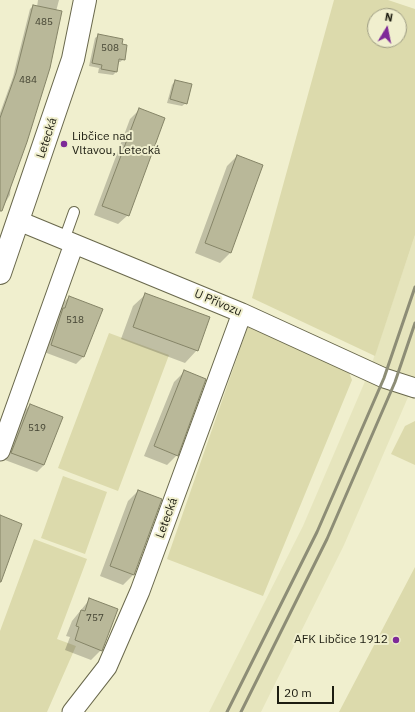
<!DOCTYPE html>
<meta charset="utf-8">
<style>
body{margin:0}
#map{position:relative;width:415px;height:712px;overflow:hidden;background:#f0efce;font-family:"IBM Plex Sans",sans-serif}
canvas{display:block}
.north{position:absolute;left:367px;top:8px;width:40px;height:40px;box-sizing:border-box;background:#f0efce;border:1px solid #9c9b82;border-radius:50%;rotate:10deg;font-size:11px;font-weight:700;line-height:16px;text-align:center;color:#1d1d11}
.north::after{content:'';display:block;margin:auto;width:14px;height:18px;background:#7e2998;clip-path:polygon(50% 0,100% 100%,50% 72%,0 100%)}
.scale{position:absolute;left:277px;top:686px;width:57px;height:18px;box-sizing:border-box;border:2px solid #1d1d11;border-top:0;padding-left:5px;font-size:12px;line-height:14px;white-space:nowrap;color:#1d1d11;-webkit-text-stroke:3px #f0efce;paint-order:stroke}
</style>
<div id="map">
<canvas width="415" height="712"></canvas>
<div class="north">N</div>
<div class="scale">20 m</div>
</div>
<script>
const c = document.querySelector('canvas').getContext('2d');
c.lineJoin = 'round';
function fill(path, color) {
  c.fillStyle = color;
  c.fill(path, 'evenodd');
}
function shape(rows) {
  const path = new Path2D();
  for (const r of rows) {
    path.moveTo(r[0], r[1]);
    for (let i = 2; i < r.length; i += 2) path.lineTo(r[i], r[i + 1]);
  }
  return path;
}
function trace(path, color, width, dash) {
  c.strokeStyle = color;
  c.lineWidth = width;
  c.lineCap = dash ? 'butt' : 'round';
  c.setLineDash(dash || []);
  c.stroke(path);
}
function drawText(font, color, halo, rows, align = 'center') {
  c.font = font + ' "IBM Plex Sans",sans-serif';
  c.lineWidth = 4;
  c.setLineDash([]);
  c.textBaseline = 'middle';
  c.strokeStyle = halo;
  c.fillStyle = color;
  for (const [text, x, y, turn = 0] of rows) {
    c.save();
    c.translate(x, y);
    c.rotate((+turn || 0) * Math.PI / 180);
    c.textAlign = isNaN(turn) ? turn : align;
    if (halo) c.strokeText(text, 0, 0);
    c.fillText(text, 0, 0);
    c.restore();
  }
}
fill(shape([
 [415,235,415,380,412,388,344,545,261,712,209,712,303,526,369,372]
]), '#e6e5bd');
fill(shape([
 [334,0,388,0,415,9,415,235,375,356,252,298],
 [375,16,399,16,399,40,375,40],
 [248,326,347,367,352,380,263,596,167,559],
 [109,333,169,355,118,491,58,468],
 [415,421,415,465,391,454,405,426],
 [63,476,107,492,85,554,41,538],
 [34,539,87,559,57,639,76,646,47,712,0,712,0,631],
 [415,567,415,712,339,712]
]), '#dcdaac');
fill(shape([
 [38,0,59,0,11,183,10,195,0,211,0,113,13,77,30,9,33,6,37,7],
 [99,35,121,45,124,59,120,62,118,62,116,72,113,75,98,73,99,68,89,66,95,38],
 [175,81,186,103,182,106,167,103,172,85],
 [139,110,128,215,118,224,94,215,130,119],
 [237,156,230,253,220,263,195,253,227,166],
 [146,294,197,350,185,363,121,339,133,306],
 [69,297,101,310,83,357,76,364,44,352,62,304],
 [184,372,177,455,167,465,144,456,174,382],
 [30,405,44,465,37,472,5,460,23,412],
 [138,491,161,500,133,575,123,585,100,576,128,501],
 [90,599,101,650,91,660,65,650,70,637,66,636,72,621]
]), '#0003');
const building = shape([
 [33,5,62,11,50,68,27,142,2,211,0,211,0,118,16,73,33,5],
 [98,34,123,39,122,44,127,45,125,60,119,59,117,72,101,69,102,65,92,63,98,34],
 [175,80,192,84,187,104,170,99,175,80],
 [139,108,165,118,129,216,102,206,139,108],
 [237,155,263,165,231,253,205,243,237,155],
 [145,293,210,317,198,351,133,327,145,293],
 [69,296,103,309,84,357,51,345,63,308,65,308,69,296],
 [184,370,206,379,178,456,154,446,184,370],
 [30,404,63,417,44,465,11,453,30,404],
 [138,490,162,499,134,575,110,566,138,490],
 [0,515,22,524,1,582,0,582,0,515],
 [89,598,118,609,102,651,75,640,79,627,76,626,81,610,85,611,89,598]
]);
fill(building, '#b9b899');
trace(building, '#858467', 1);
const service = shape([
 [64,240,74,212]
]);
const minor = shape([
 [19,221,242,313,384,378,415,388],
 [0,451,74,244],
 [72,712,107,667,140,591,242,313]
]);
const tertiary = shape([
 [0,273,73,59,85,0]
]);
trace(service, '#69684c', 12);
trace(minor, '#69684c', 21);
trace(tertiary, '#69684c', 24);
trace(service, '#fff', 10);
trace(minor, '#fff', 19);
trace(tertiary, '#fff', 22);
trace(shape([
 [227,712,317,532,384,378,415,287],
 [241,712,327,539,395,382,415,323]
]), '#8d8d76', 3);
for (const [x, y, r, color] of [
 [64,144,4,"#7e2998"],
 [396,640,4,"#7e2998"]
]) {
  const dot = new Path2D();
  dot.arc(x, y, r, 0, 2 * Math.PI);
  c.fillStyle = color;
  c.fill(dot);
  trace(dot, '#f0efce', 1.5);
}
drawText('10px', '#443', null, [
 ["485",44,22],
 ["508",110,48],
 ["484",28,80],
 ["518",75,320],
 ["519",37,428],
 ["757",95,618]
]);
drawText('12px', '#1d1d11', '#f0efce', [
 ["Libčice nad",72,137],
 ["Vltavou, Letecká",72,151],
 ["AFK Libčice 1912",388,640,"right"]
], 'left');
drawText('12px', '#1d1d11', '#f0efce', [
 ["Letecká",47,138,-72],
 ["U Přívozu",218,303,23],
 ["Letecká",167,518,-70]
]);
</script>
